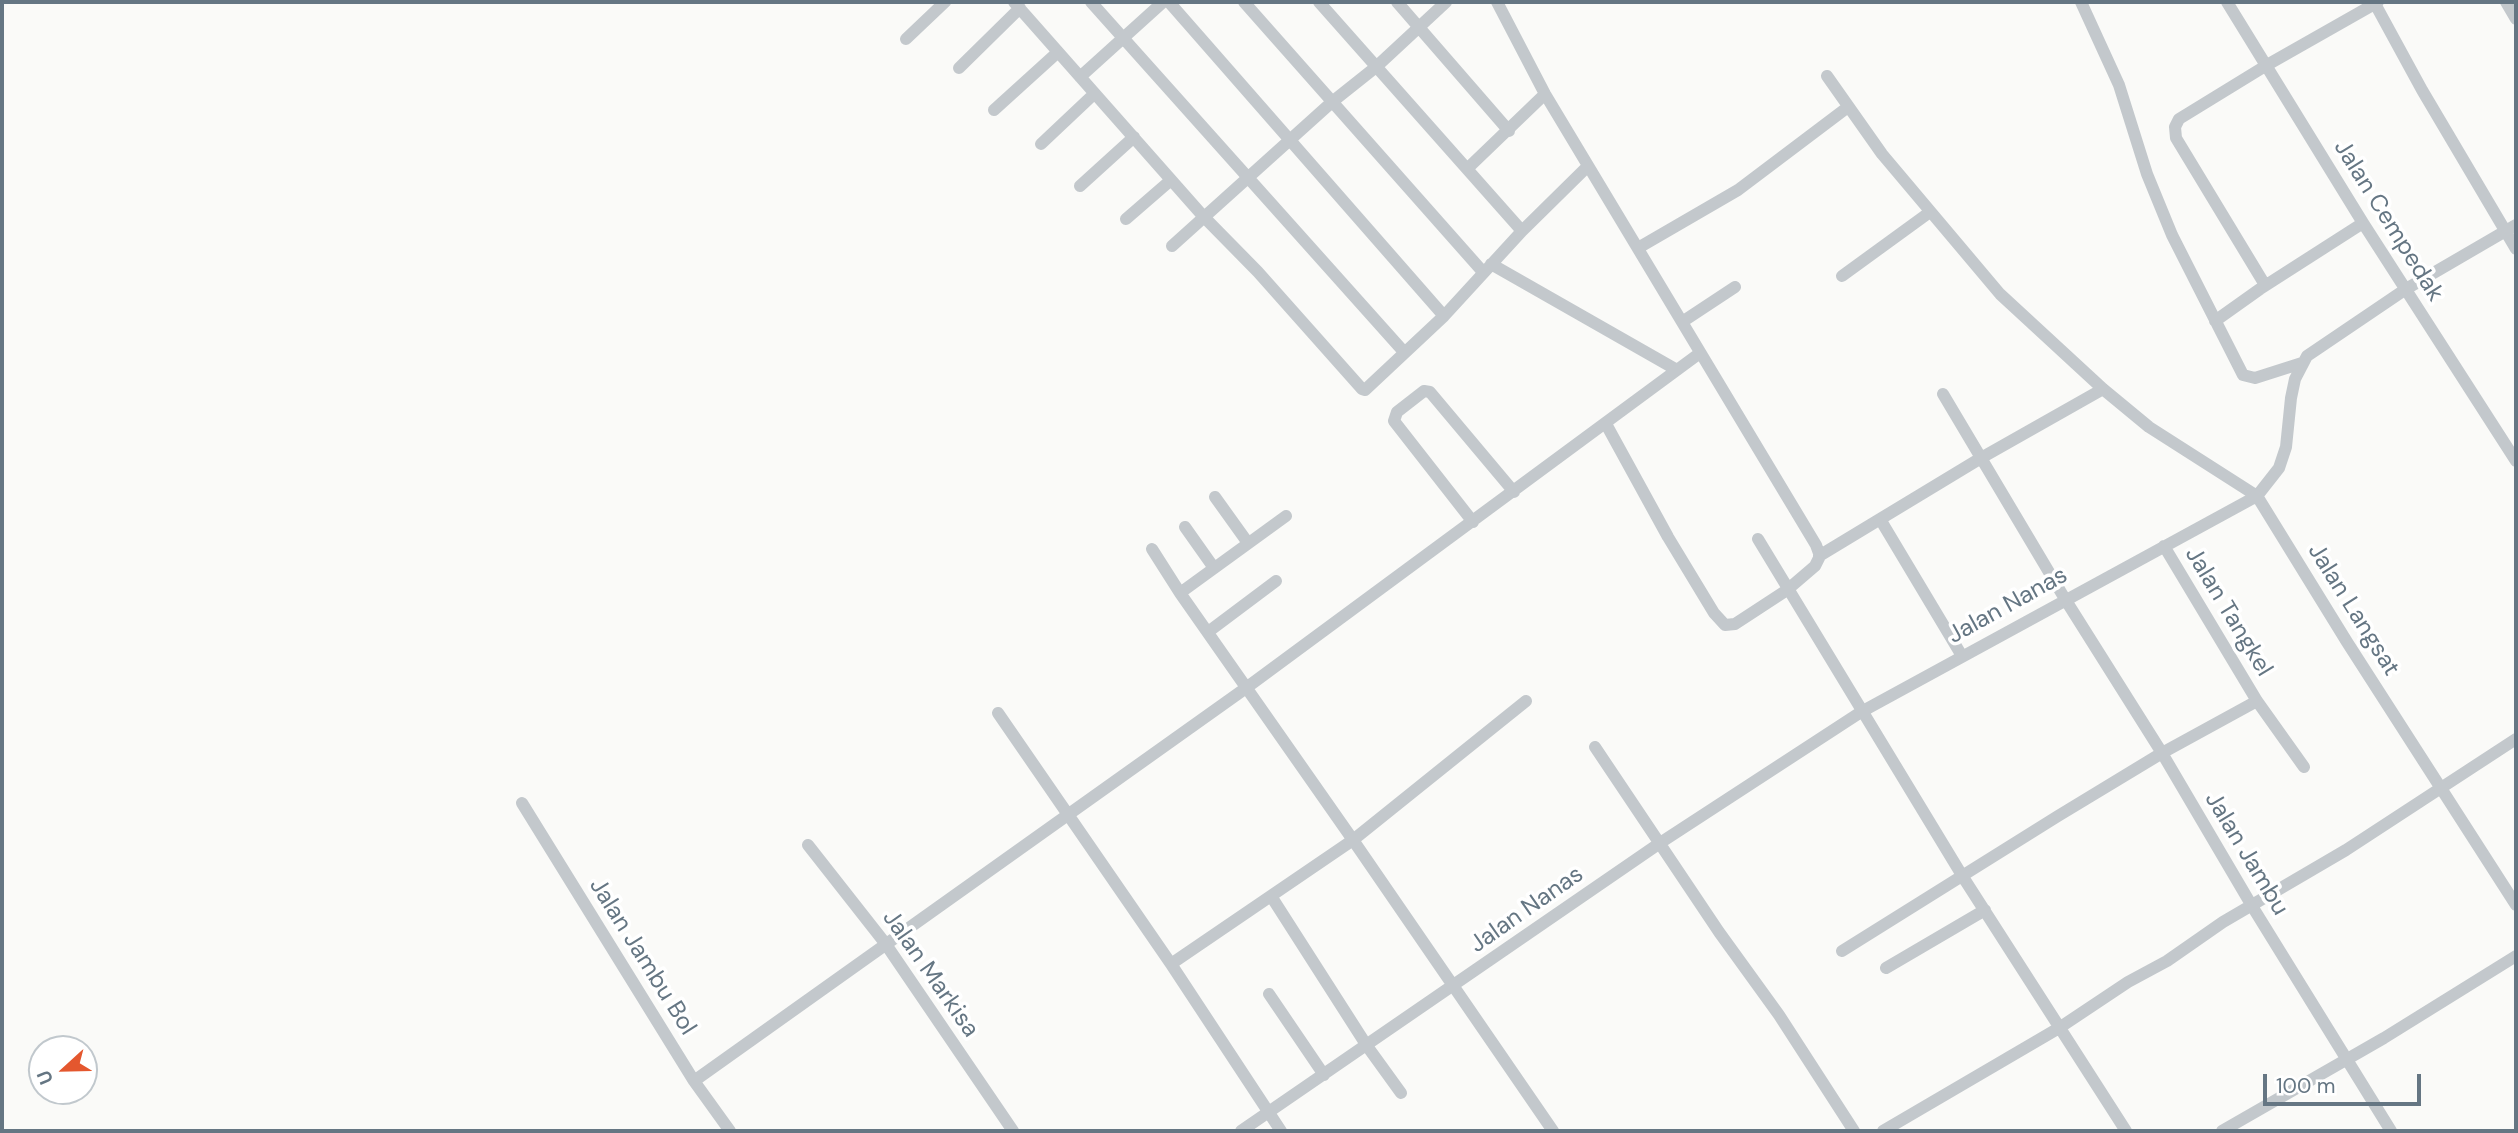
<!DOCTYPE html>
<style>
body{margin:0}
#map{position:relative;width:2518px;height:1133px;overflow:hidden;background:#fafaf8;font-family:"DM Sans",sans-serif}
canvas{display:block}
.frame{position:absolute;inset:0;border:4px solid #657683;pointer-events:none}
.north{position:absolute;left:28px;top:1035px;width:70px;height:70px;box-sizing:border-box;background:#fff;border:2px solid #c1c8cd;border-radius:50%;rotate:248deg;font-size:19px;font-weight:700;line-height:28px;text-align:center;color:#657683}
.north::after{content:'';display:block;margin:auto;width:24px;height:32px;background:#e4572e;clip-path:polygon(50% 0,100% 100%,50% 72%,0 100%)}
.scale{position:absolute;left:2263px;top:1074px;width:158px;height:32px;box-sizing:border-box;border:4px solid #657683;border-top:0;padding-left:9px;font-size:21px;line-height:24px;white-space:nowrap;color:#657683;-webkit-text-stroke:5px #fff;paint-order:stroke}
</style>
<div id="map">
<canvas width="2518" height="1133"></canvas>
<div class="frame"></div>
<div class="north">U</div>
<div class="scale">100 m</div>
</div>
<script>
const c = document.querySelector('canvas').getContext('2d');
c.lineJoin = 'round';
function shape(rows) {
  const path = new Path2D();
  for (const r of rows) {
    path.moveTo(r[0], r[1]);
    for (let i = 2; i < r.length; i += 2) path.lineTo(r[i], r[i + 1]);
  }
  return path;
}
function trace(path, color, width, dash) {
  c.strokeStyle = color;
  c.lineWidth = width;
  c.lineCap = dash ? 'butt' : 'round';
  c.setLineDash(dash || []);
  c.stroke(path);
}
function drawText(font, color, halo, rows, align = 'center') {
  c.font = font + ' "DM Sans",sans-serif';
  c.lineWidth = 7;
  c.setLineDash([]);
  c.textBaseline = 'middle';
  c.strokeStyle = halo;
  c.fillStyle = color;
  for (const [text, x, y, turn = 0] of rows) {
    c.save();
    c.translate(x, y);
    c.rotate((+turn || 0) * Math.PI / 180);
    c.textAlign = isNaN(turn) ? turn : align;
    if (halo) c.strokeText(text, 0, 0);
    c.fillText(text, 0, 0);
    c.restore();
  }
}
trace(shape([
 [1014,2,1203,216,1258,272,1362,389,1365,390,1444,316,1522,231,1319,2],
 [1091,2,1404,352],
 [1169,2,1444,316],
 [1244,2,1483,272],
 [1397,2,1509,131],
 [1497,2,1545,94,1816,545,1820,556,1815,566,1787,590,1735,624,1725,625,1714,613,1668,537,1606,424],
 [2081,2,2119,85,2147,174,2172,235,2243,375,2255,378,2302,363],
 [2227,2,2363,223,2516,461],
 [2374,2,2422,90,2516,249],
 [2506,2,2516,19],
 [906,39,945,2],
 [959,68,1020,8],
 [1827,76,1882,154,2000,294,2103,389,2149,427,2257,496,2347,642,2516,905],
 [1080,77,1163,2],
 [994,110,1058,52],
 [1041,144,1094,94],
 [1468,168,1545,94],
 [1080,186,1134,137],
 [1126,219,1171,180],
 [1522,231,1588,166],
 [1172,246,1332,102,1376,67,1446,2],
 [1638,248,1738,190,1848,107],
 [1491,264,1677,370],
 [1842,276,1930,212],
 [2265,285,2176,138,2175,127,2179,119,2267,65,2378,2],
 [2215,321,2260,289,2363,223],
 [1682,322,1735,287],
 [1943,394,2065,599,2162,753,2252,906,2391,1131],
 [1215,497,1248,543],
 [1880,519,1962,656],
 [1473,522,1394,421,1397,412,1424,391,1430,392,1514,492],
 [1185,527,1214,568],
 [1758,539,1963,877,2126,1131],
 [2164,546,2257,701,2304,767],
 [1152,549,1180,593,1353,840,1553,1131],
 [1819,556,1981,458,2103,389],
 [1180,593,1286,516],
 [1208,632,1276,581],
 [998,713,1171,964,1281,1131],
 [1595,747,1719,932,1779,1015,1854,1131],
 [522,803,694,1081,730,1131],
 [808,845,885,943,1013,1131],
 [1271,896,1367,1046,1401,1093],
 [1842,951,2058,816,2162,753,2257,701],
 [1171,964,1353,840,1526,701],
 [1886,968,1985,910],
 [1269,994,1324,1075],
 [694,1081,1246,688,1700,353],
 [1241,1131,1660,843,1861,712,2257,496,2279,468,2286,447,2291,398,2295,379,2307,356,2406,289,2516,225],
 [1883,1131,2059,1028,2128,982,2167,961,2223,922,2346,850,2516,739],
 [2222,1131,2384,1038,2516,956]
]), '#c3c8cc', 12);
drawText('24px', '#657683', '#fff', [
 ["Jalan Cempedak",2388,221,58],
 ["Jalan Nanas",2008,606,-29],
 ["Jalan Langsat",2353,610,58],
 ["Jalan Tangkel",2228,612,59],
 ["Jalan Jambu",2246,854,59],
 ["Jalan Nanas",1527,910,-35],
 ["Jalan Jambu Bol",642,957,58],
 ["Jalan Markisa",930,974,55]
]);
</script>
